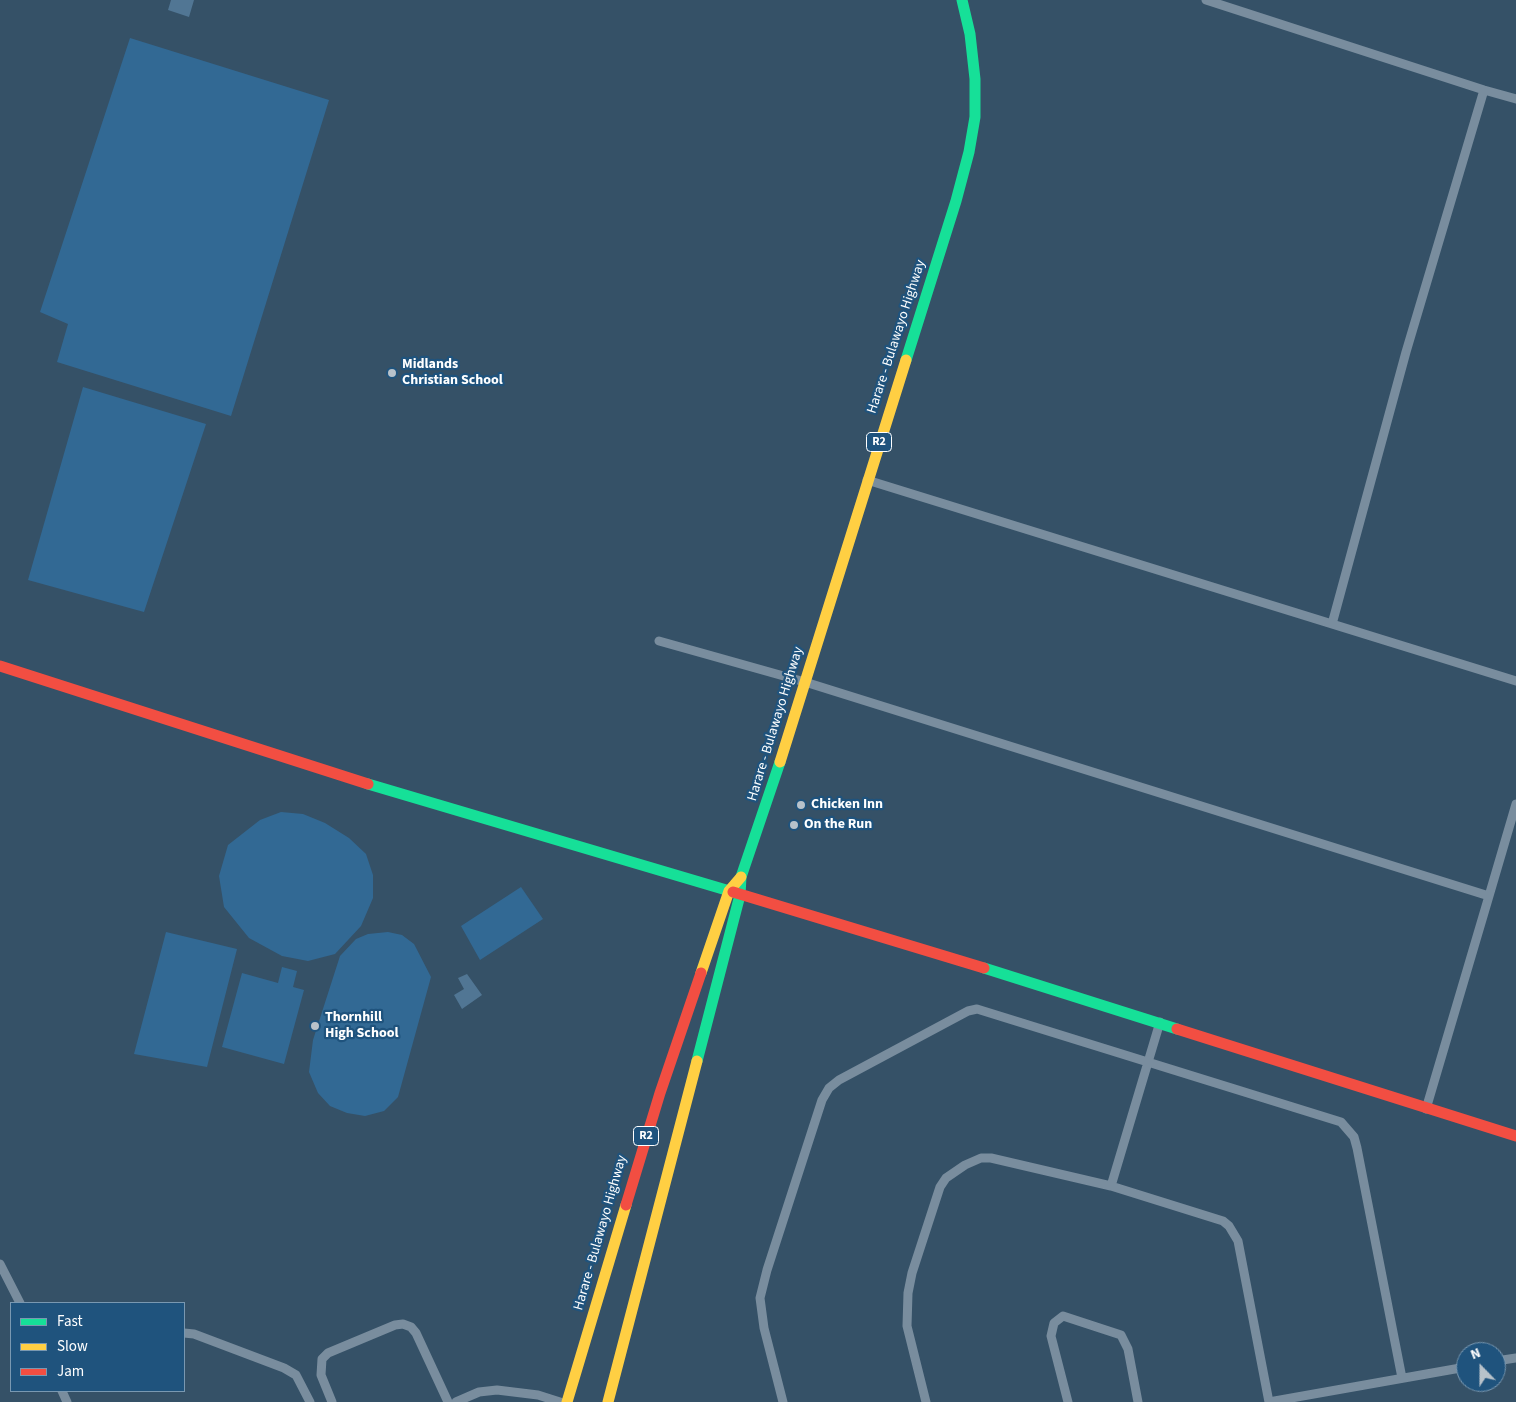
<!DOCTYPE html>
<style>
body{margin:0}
#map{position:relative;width:1516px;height:1402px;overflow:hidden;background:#355167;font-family:"Source Sans 3",sans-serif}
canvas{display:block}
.legend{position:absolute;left:10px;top:1302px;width:175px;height:90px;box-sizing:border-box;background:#1f537d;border:1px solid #7998b1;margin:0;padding:6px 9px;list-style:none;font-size:15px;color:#fff}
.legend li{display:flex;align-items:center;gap:10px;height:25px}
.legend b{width:25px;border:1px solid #7998b1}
.north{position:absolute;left:1456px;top:1342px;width:50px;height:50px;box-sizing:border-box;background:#1f537d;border:1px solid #7998b1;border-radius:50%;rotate:338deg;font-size:14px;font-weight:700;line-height:20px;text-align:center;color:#fff}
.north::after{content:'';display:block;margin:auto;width:18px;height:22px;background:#b8c2ca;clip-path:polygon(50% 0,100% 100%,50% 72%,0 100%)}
</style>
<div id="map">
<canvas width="1516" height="1402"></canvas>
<ul class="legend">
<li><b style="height:6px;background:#16e098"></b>Fast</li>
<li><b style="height:6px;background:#ffcf43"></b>Slow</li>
<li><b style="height:6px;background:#f24e42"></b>Jam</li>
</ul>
<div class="north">N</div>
</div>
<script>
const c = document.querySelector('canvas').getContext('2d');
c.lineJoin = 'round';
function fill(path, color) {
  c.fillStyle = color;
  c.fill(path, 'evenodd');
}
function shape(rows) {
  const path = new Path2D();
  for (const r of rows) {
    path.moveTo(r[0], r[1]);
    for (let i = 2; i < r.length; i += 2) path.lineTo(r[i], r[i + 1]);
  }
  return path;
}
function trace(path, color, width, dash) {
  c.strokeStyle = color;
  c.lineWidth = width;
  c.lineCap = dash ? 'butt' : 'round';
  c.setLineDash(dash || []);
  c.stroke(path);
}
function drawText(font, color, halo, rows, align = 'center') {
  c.font = font + ' "Source Sans 3",sans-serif';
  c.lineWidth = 4.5;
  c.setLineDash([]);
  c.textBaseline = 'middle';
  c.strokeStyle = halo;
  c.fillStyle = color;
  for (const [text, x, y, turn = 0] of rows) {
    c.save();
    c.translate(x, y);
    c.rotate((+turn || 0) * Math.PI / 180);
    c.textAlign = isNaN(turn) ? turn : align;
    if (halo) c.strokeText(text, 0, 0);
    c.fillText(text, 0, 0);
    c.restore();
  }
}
fill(shape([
 [130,38,329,100,231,416,57,362,68,324,40,312],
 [83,387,206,424,144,612,28,580],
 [281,812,303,814,325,823,349,838,366,854,373,875,373,898,361,926,335,954,308,961,282,956,249,938,224,907,219,876,228,845,260,820],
 [521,887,543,919,480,960,461,926],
 [166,932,237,949,207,1067,134,1054],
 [388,932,402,935,414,944,431,977,398,1097,384,1111,365,1116,347,1113,330,1106,318,1093,309,1072,313,1040,340,956,356,939,368,934],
 [282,967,297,971,293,987,304,990,284,1064,222,1047,242,973,278,983]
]), '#326994');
fill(shape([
 [171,0,194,0,189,17,168,10],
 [467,974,482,995,462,1009,454,995,464,989,458,978]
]), '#517694');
trace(shape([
 [1206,0,1484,90,1516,99],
 [867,480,1516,681],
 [1332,624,1406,352,1484,90],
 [659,641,805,682,1489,896,1516,804],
 [1426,1109,1489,896],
 [1111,1186,1160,1022],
 [0,1264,20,1303],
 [184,1333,194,1334,284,1368,296,1375,310,1402],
 [1496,1361,1516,1358],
 [62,1391,67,1402],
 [332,1402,321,1375,322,1359,328,1353,395,1325,403,1324,411,1327,416,1333,448,1402],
 [456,1402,479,1392,497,1390,538,1395,560,1402],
 [783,1402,764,1328,760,1298,767,1270,822,1100,829,1088,839,1080,968,1011,977,1009,1341,1122,1354,1137,1357,1148,1402,1378],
 [926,1402,907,1326,908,1293,912,1273,940,1187,946,1178,965,1165,981,1158,991,1158,1111,1186,1223,1221,1229,1226,1238,1241,1269,1402],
 [1068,1402,1051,1336,1054,1323,1063,1316,1121,1335,1128,1349,1138,1402],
 [1269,1402,1466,1367]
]), '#798d9e', 9);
trace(shape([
 [906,360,956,201,969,152,975,117,975,79,970,34,962,0],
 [368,784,733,892],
 [984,968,1177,1029],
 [697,1061,740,895,741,877,780,762]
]), '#16e098', 11);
trace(shape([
 [780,762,906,360],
 [701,973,729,891,741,877],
 [567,1402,626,1205],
 [608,1402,697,1061]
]), '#ffcf43', 11);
trace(shape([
 [0,666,368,784],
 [733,892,984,968],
 [1177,1029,1516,1136],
 [626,1205,660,1093,701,973]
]), '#f24e42', 11);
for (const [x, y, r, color] of [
 [392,373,5,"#b8c2ca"],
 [801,805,5,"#b8c2ca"],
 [794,825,5,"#b8c2ca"],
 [315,1026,5,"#b8c2ca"]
]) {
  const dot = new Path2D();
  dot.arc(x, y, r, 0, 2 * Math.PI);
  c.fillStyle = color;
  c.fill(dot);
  trace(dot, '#1f537d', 2);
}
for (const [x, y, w] of [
 [879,442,25],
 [646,1136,25]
]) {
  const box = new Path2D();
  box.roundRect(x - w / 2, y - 9.5, w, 19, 4);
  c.fillStyle = '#1f537d';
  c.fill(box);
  trace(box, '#fff', 1);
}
drawText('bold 12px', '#fff', null, [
 ["R2",879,442],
 ["R2",646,1136]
]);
drawText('14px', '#fff', '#1f537d', [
 ["Harare - Bulawayo Highway",897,337,-72],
 ["Harare - Bulawayo Highway",776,724,-73],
 ["Harare - Bulawayo Highway",601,1233,-74]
]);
drawText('bold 14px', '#fff', '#1f537d', [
 ["Midlands",402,365],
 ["Christian School",402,381],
 ["Chicken Inn",811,805],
 ["On the Run",804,825],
 ["Thornhill",325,1018],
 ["High School",325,1034]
], 'left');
</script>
